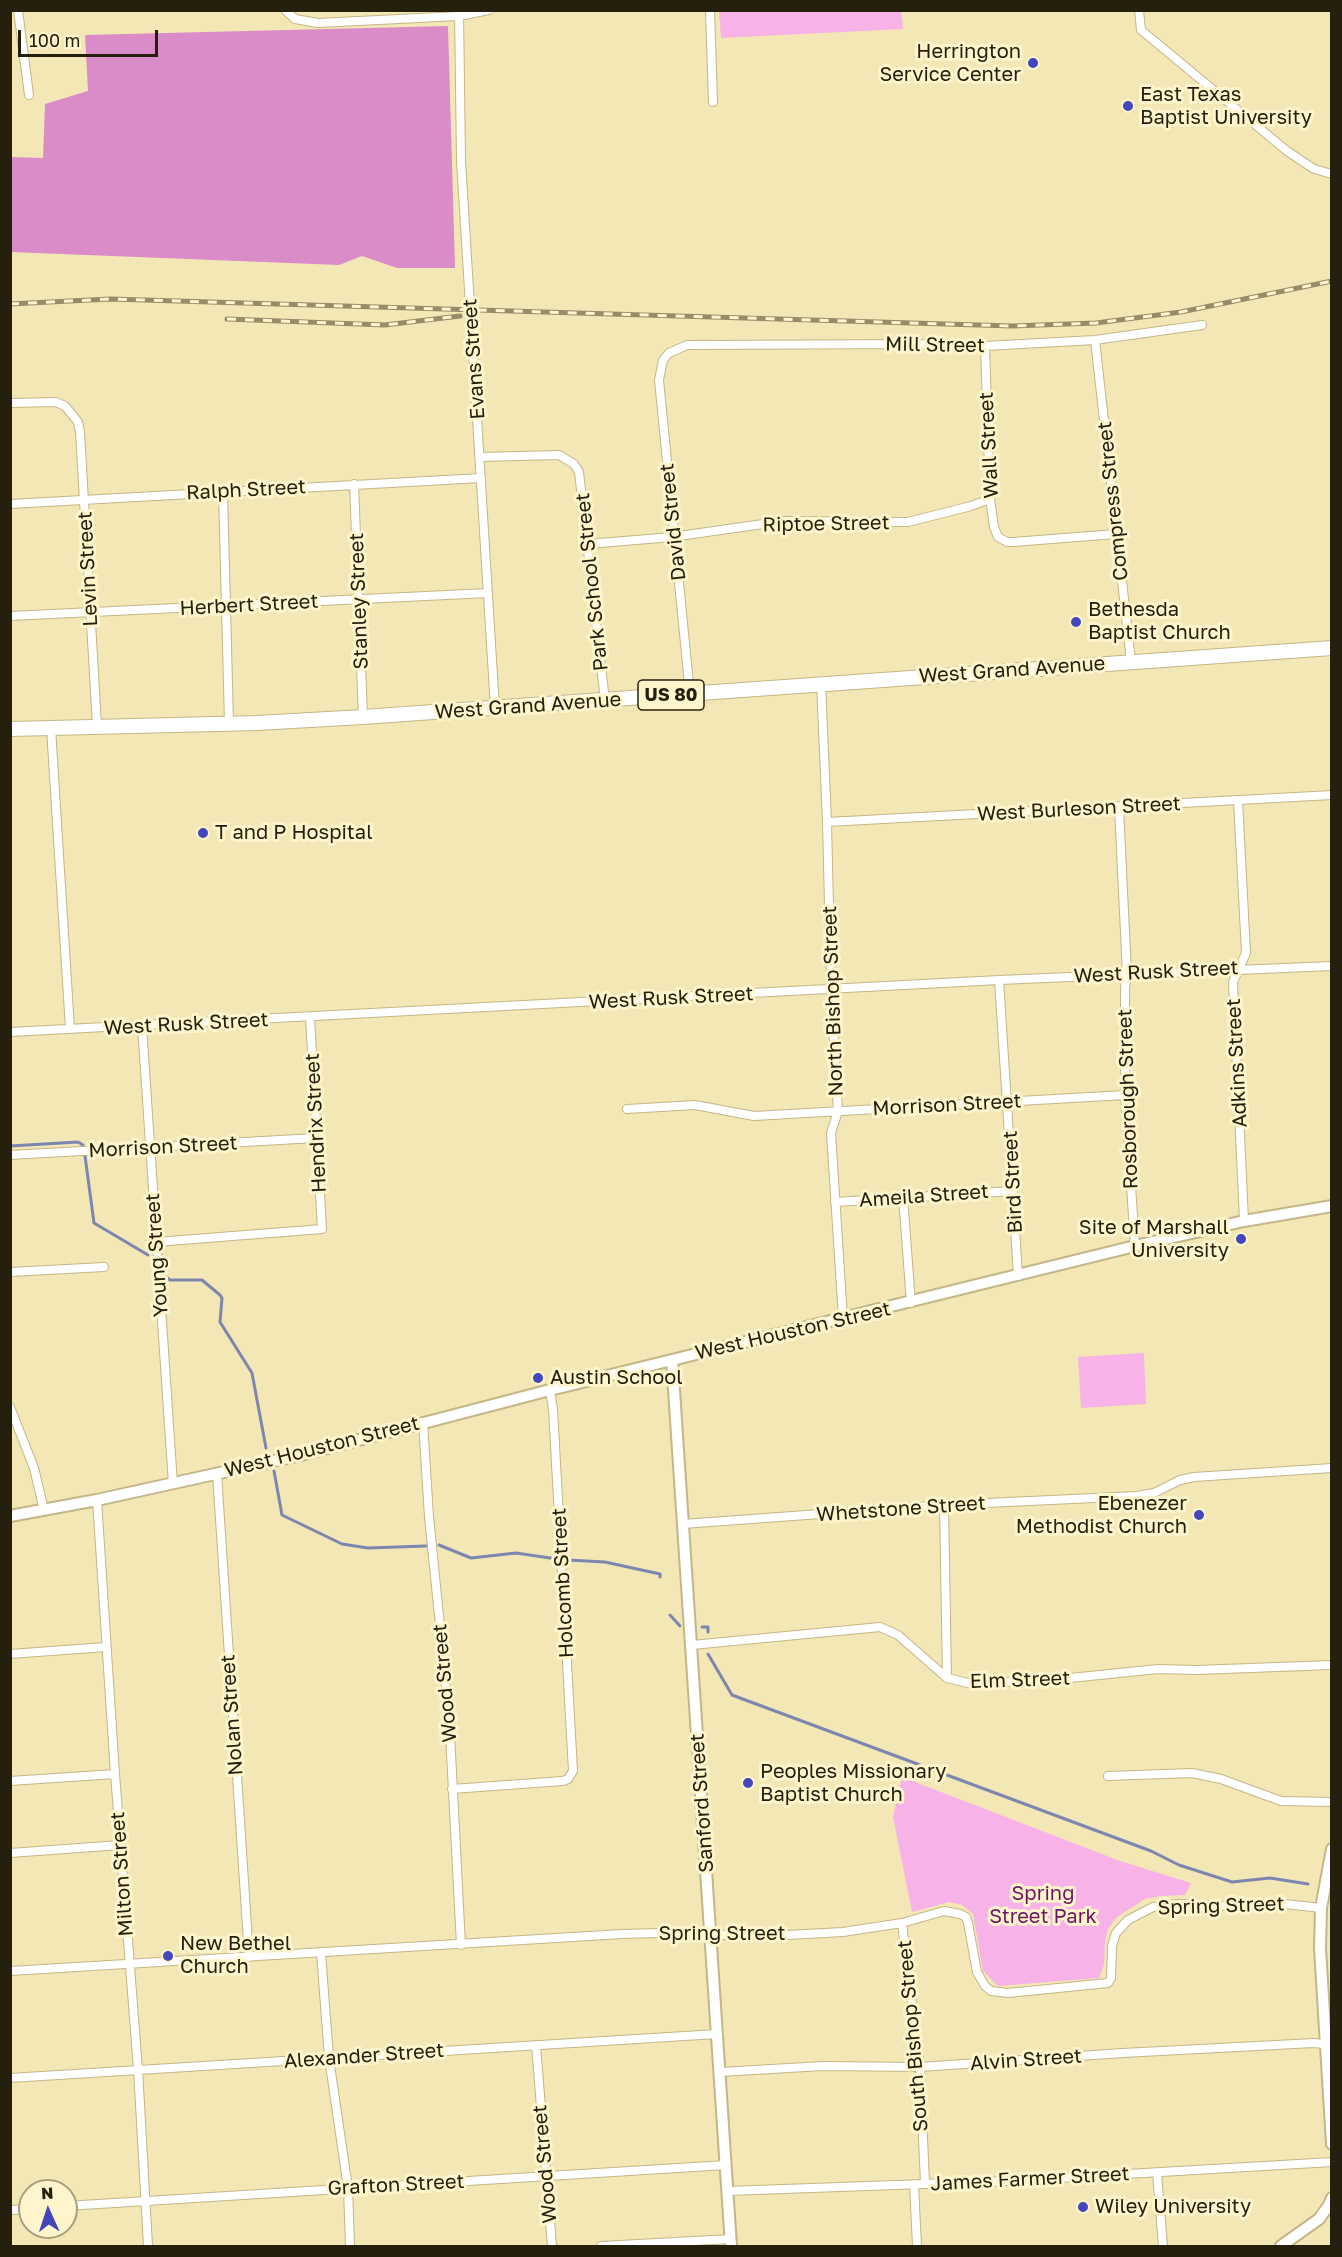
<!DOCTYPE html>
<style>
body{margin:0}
#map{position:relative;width:1342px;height:2257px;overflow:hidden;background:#f4e7b6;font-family:"Golos Text",sans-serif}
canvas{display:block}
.frame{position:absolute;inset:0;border:12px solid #25200d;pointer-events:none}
.north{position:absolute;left:18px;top:2179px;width:60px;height:60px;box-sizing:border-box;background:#fff5cd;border:2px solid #a8a080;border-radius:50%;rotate:357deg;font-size:16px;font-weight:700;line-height:24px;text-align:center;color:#25200d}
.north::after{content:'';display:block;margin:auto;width:21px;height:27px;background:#4247bc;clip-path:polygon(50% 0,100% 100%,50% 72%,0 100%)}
.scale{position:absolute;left:18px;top:30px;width:140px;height:27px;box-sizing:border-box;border:3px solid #25200d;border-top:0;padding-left:8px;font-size:18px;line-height:21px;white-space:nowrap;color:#25200d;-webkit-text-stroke:4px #fff5cd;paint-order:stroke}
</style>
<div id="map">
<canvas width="1342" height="2257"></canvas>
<div class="frame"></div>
<div class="north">N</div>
<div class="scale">100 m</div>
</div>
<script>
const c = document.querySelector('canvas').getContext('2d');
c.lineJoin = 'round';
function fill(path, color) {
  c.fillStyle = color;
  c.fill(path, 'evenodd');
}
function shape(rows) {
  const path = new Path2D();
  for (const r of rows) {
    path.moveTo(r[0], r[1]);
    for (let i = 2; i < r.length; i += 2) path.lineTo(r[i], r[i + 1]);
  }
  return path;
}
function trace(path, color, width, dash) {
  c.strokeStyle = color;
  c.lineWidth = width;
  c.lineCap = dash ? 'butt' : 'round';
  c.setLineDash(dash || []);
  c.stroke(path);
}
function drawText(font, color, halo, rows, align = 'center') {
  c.font = font + ' "Golos Text",sans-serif';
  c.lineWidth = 6;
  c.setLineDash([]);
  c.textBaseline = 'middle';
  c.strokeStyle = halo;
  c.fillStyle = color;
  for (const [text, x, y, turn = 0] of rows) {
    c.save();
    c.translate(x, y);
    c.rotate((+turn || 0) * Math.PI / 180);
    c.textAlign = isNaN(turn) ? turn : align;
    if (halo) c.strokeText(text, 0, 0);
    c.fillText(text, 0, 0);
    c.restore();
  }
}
fill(shape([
 [719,11,901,11,903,29,721,38],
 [1144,1353,1146,1404,1081,1408,1078,1357],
 [902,1777,1120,1861,1191,1883,1185,1895,1160,1896,1145,1899,1117,1917,1108,1929,1105,1941,1104,1965,1099,1978,998,1986,983,1971,973,1914,962,1905,949,1902,912,1912,893,1817]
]), '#f7b2e7');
fill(shape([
 [448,26,455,268,397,268,362,256,339,265,11,252,11,157,43,158,45,104,88,91,85,35]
]), '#d98cc8');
trace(shape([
 [10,1146,78,1142,83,1145],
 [85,1156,94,1223,148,1255],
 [165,1276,170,1280,202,1280,220,1295,222,1298,220,1322,252,1373,266,1448],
 [274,1471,282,1515,342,1544,368,1548,426,1546],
 [439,1545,471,1558,516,1553,557,1559],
 [568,1560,605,1562,660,1574,660,1577],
 [670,1615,680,1626],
 [702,1627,708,1627,708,1632],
 [708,1654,732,1695,1151,1851,1179,1865,1232,1882,1270,1878,1308,1884]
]), '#7d86af', 3);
const street = shape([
 [18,10,29,95],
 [285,10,295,19,318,23,459,16,489,10],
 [459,10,461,161,495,708],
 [710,10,713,102],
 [1139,10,1141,30,1287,151,1314,169,1332,174],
 [1095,340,1131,661],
 [985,346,990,499,994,527,998,537,1007,542,1013,542,1116,534],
 [10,403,56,402,65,406,78,422,80,432,97,726],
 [480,457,559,455,574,464,579,472,605,701],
 [354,484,363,717],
 [223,491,229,723],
 [10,504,481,478],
 [588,544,672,537,784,521,908,522,971,506,990,499],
 [10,616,488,593],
 [821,683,827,822,831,990,838,1111,831,1133,843,1318],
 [690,694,659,380,663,360,669,353,687,345,917,344,985,346,1095,340,1202,325],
 [51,728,70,1029],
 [1238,800,1246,953,1233,982,1244,1221],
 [1119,808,1127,974,1125,988,1125,1095,1135,1246],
 [827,822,1332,795],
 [999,980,1018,1276],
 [142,1026,173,1484],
 [10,1032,999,980,1332,966],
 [627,1109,695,1105,754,1116,1125,1095],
 [10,1155,316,1138],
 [903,1197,911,1303],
 [835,1202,1013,1191],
 [156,1242,322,1229,310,1017],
 [10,1272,104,1267],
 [10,1407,34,1468,44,1510],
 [423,1422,429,1517,449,1715,461,1945],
 [217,1474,249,1957],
 [97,1500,115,1774,138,2069,148,2246],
 [944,1505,947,1678],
 [683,1524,944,1505,1137,1496,1154,1493,1180,1480,1194,1477,1332,1468],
 [692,1645,880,1627,898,1635,947,1678,972,1684,1070,1678,1158,1669,1196,1670,1332,1665],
 [10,1654,106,1647],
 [1108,1776,1192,1773,1221,1779,1281,1801,1332,1802],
 [10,1781,115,1774],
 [452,1789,563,1781,568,1779,573,1771,553,1409,550,1390],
 [10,1853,120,1845],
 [902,1923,920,2067,925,2184],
 [321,1953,329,2058,348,2188,350,2246],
 [10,1971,622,1934,697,1932,722,1935,787,1935,843,1932,902,1923,944,1911,960,1914,966,1917,968,1923,977,1972,985,1986,991,1991,1008,1993,1108,1983,1111,1978,1112,1946,1116,1933,1128,1920,1153,1907,1177,1904,1228,1906,1285,1904,1321,1908],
 [536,2045,552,2246],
 [720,2072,823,2066,920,2067,1123,2053,1314,2043,1332,2045],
 [10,2078,717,2034],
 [1157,2173,1163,2246],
 [914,2185,917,2246],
 [728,2191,1007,2181,1332,2162],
 [66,2206,726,2165],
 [10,2210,30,2209],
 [601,2246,731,2239]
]);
const secondary = shape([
 [672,1360,731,2246],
 [10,1516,97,1500,301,1455,550,1390,1135,1246,1244,1221,1332,1206],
 [1332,1849,1321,1908,1320,1948,1332,2144],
 [1281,2246,1319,2219,1329,2205,1332,2198]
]);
const highway = shape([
 [10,729,257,723,363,717,1332,648]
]);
trace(street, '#c3b687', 10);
trace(secondary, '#c3b687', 14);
trace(highway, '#c3b687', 16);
trace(street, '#fff', 8);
trace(secondary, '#fff', 10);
trace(highway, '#fff', 14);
const rail = shape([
 [10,304,110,299,1012,326,1096,323,1181,312,1332,281],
 [227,319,385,325,460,316]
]);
trace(rail, '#968c69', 5);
trace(rail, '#fff5cd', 3, [9]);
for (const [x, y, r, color] of [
 [1033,63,6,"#4247bc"],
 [1128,106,6,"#4247bc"],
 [1076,622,6,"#4247bc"],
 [203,833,6,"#4247bc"],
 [1241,1239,6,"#4247bc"],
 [538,1378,6,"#4247bc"],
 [1199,1515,6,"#4247bc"],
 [748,1783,6,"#4247bc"],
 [168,1956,6,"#4247bc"],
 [1083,2207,6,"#4247bc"]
]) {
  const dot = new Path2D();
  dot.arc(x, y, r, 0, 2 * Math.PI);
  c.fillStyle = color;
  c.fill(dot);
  trace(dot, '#fff5cd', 2);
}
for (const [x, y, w] of [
 [671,695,66]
]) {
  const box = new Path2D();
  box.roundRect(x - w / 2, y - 15, w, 30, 4.5);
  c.fillStyle = '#fff5cd';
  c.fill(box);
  trace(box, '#25200d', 1.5);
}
drawText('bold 18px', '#25200d', null, [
 ["US 80",671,695]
]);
drawText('20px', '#25200d', '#fff5cd', [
 ["Herrington",1021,52,"right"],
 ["Service Center",1021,75,"right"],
 ["East Texas",1140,95],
 ["Baptist University",1140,118],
 ["Bethesda",1088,610],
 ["Baptist Church",1088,633],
 ["T and P Hospital",215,833],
 ["Site of Marshall",1229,1228,"right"],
 ["University",1229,1251,"right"],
 ["Austin School",550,1378],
 ["Ebenezer",1187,1504,"right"],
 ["Methodist Church",1187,1527,"right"],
 ["Peoples Missionary",760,1772],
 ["Baptist Church",760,1795],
 ["New Bethel",180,1944],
 ["Church",180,1967],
 ["Wiley University",1095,2207]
], 'left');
drawText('20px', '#25200d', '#fff5cd', [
 ["Mill Street",935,345,1],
 ["Evans Street",474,359,-94],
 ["Wall Street",989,445,-93],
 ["Ralph Street",246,490,-3],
 ["Compress Street",1113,501,-96],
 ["David Street",673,522,-96],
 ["Riptoe Street",826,524,-1],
 ["Levin Street",88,569,-93],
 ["Park School Street",592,582,-96],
 ["Stanley Street",359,601,-92],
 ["Herbert Street",249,605,-3],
 ["West Grand Avenue",1012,670,-4],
 ["West Grand Avenue",528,706,-4],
 ["West Burleson Street",1079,809,-3],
 ["West Rusk Street",1156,972,-3],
 ["West Rusk Street",671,998,-3],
 ["North Bishop Street",833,1001,-92],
 ["West Rusk Street",186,1024,-3],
 ["Adkins Street",1237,1063,-93],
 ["Rosborough Street",1128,1099,-92],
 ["Morrison Street",947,1105,-3],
 ["Hendrix Street",316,1123,-93],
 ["Morrison Street",163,1147,-3],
 ["Bird Street",1013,1182,-93],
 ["Ameila Street",924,1196,-4],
 ["Young Street",157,1255,-94],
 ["West Houston Street",793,1331,-13],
 ["West Houston Street",322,1447,-14],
 ["Whetstone Street",901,1509,-4],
 ["Holcomb Street",563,1583,-93],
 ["Elm Street",1020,1680,-2],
 ["Wood Street",445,1683,-95],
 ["Nolan Street",232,1715,-94],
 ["Sanford Street",702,1803,-94],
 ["Milton Street",122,1874,-94],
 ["Spring Street",1221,1906,-2],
 ["Spring Street",722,1934],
 ["South Bishop Street",913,2036,-95],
 ["Alexander Street",364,2056,-4],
 ["Alvin Street",1026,2060,-4],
 ["Wood Street",545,2164,-95],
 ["James Farmer Street",1030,2179,-3],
 ["Grafton Street",396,2185,-3]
]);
drawText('20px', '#701462', '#fff5cd', [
 ["Spring",1043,1894],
 ["Street Park",1043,1917]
]);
</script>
